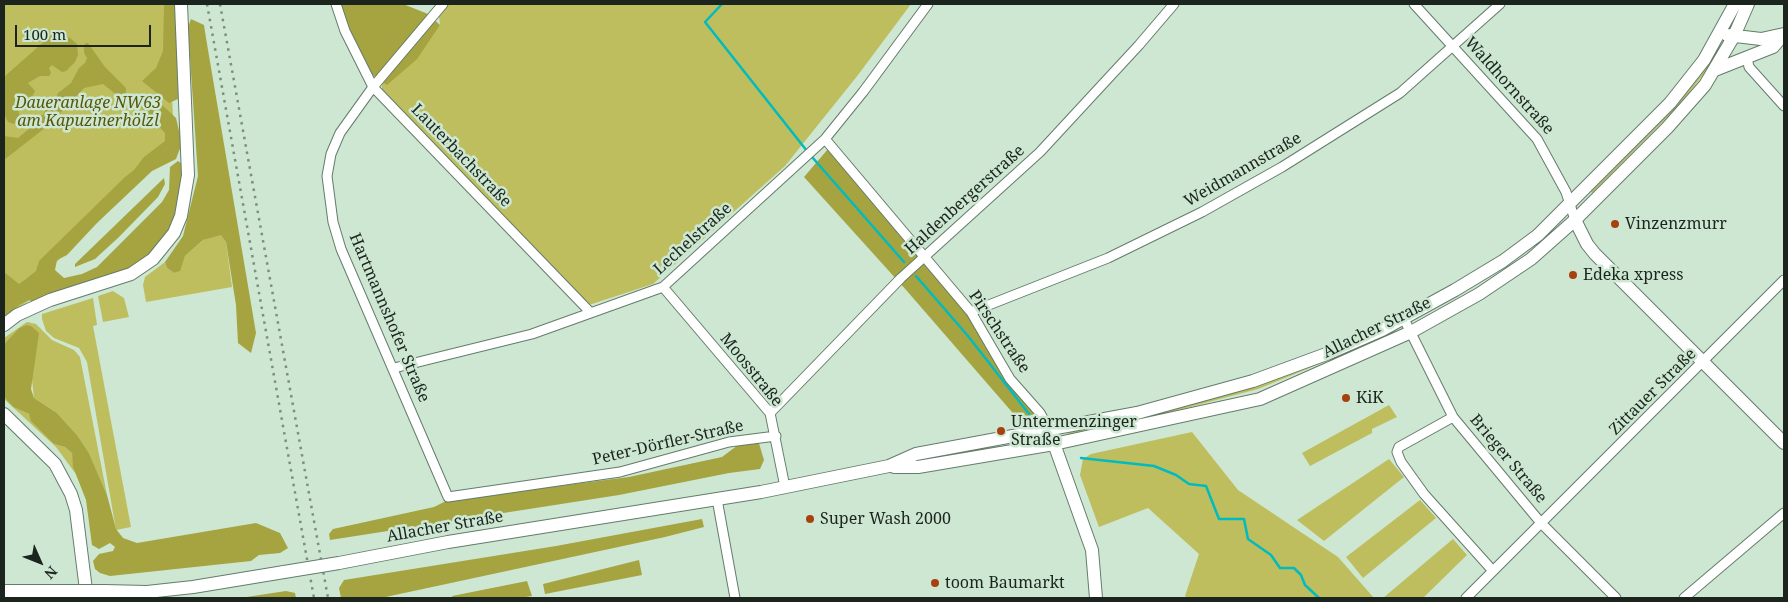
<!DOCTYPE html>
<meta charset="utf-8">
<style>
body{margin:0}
#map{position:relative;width:1788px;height:602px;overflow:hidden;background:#cde7d3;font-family:"Noto Serif",serif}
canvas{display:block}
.frame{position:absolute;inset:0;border:5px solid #1b251d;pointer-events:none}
.north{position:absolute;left:15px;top:537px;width:50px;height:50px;-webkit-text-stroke:4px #cde7d3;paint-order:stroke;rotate:134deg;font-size:14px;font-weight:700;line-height:20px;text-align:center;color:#1b251d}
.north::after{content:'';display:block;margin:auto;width:18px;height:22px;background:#1b251d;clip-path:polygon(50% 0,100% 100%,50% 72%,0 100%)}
.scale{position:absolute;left:15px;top:25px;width:136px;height:22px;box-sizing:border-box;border:2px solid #1b251d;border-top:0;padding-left:6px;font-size:15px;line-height:18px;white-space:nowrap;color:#1b251d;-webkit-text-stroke:4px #cde7d3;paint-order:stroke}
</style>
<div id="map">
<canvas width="1788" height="602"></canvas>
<div class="frame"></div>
<div class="north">N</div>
<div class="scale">100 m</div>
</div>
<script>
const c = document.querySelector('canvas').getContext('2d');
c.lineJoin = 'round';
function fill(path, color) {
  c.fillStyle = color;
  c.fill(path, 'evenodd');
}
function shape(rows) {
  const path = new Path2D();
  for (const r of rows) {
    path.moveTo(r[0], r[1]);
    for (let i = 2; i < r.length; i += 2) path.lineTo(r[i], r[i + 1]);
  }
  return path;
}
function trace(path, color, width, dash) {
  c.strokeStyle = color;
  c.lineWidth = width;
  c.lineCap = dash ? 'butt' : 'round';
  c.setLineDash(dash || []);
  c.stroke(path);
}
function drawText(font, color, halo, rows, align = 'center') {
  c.font = font + ' "Noto Serif",serif';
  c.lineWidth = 5;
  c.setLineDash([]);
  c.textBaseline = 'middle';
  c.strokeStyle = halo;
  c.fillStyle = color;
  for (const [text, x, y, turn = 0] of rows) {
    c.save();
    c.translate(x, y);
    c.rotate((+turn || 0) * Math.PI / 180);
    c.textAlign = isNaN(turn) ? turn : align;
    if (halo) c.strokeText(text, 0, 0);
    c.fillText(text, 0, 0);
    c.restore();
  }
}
fill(shape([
 [4,4,166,4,175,146,28,290,30,300,4,317],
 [448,4,911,4,858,75,785,166,653,284,589,305,382,90,382,82,440,25,439,16],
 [1719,47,1720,47,1710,66,1679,105,1592,193,1591,191,1642,140,1647,129,1712,51],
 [221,234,226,242,232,287,146,302,143,285,145,277,165,262,167,268,174,273,179,271,185,256,203,240],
 [113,291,124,298,129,317,103,322,98,296],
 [93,298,97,325,93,326,131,527,116,530,87,362,79,348,54,338,46,331,42,319,42,314],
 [27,322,36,324,52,340,74,350,80,357,107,495,89,453,77,435,57,413,34,398,26,325,19,328,4,344,4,338],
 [1380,333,1383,338,1258,389,1163,414,1068,434,1067,432,1163,412],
 [4,397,13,407,29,414,54,444,65,447,72,453,75,473,56,447,4,399],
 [1389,405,1397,417,1372,429,1372,433,1310,466,1302,453],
 [1192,432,1238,490,1338,557,1374,598,1188,598,1185,596,1199,554,1148,508,1099,527,1080,475,1083,459,1091,454],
 [1389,459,1404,477,1324,541,1297,520],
 [1420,500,1436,518,1363,578,1346,557],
 [1453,539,1467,555,1423,598,1383,598]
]), '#bebe5e');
fill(shape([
 [164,4,177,4,178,99,169,103,142,81,156,68,163,51],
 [341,4,403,4,428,14,440,25,417,59,387,85,371,74,350,30],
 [191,19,204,25,206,38,256,333,251,353,238,343,236,305,226,242,221,235,203,240,185,256,180,271,174,273,167,268,165,262,183,236,198,176,188,27],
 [56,31,64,39,69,37,77,44,78,55,75,62,66,71,62,72,52,65,49,68,51,73,49,76,40,76,28,83,35,91,33,95,30,100,21,102,18,106,20,120,14,124,8,122,4,114,4,77],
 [86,43,88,43,105,67,126,88,126,93,118,96,103,84,84,88,50,124,4,160,4,136,18,138,30,128,31,120,43,115,46,109,52,110,58,93,71,83,79,68,85,63,87,58,84,53,84,45],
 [144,98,161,104,176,118,182,143,176,159,152,171,97,223,67,255,57,260,55,270,64,278,82,274,97,267,162,202,169,190,170,167,178,161,182,164,182,194,179,211,166,239,133,269,33,302,29,300,19,305,4,320,4,272,19,284,26,279,36,271,39,261,125,177,134,170,144,157,165,141,165,133,137,103],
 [828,149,969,315,1009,383,1035,414,1018,419,907,291,804,177],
 [164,178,165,184,158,197,119,237,95,259,75,267,75,264],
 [26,325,31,326,39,333,31,389,34,398,57,413,77,435,89,453,107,495,116,529,123,538,137,543,256,523,280,533,288,548,280,553,259,555,251,561,110,576,100,573,95,569,93,561,99,554,113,551,115,547,110,543,99,549,92,545,86,500,73,467,72,453,65,447,54,444,31,421,29,414,13,407,4,397,4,344,19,328],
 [758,440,764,460,760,469,729,473,619,495,330,540,329,534,333,529,434,507,448,500,629,477,722,457,738,445],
 [702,519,704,527,665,537,381,598,341,598,339,588,344,580,556,546],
 [639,560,642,575,545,594,543,584],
 [527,581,532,596,519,598,453,598,452,596],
 [286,591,295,593,296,598,240,598]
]), '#a5a440');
trace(shape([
 [722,4,705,22,807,151],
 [812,157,904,262],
 [916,276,968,336,1029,414],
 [1081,458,1154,466,1176,475,1189,484,1206,486,1219,519,1244,519,1248,539,1271,555,1280,568,1294,568,1301,575,1305,585,1319,598]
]), '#00bbbf', 2.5);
const street = shape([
 [336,4,345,31,373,87,590,312],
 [443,4,373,87,340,133,331,154,327,176,333,222,341,249,448,497,620,472,729,442,776,436],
 [1414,4,1537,139,1566,192,1575,220],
 [1747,58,1749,67,1784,106],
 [825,139,971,312,1010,379,1040,413,1049,429],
 [663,287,770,413,785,487],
 [971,312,1108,258,1202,212,1282,167,1400,93,1500,4],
 [1404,319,1453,417,1541,523,1616,598],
 [394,368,532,334,663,287,825,139,863,92,928,4],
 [770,413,901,278,1040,152,1139,45,1174,4],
 [1453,417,1399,447,1397,452,1401,462,1424,494,1493,571],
 [717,499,735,598],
 [1466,598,1784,280],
 [1684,598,1784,513]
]);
const secondary = shape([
 [1727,35,1761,39,1784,34],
 [1715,70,1773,47,1784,34],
 [1575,220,1587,244,1595,254,1784,443],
 [4,325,17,315,50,300,131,274,153,259,174,233,181,216,188,175,181,4],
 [4,414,55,464,71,494,76,510,87,598],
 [1052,438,1092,550,1096,598],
 [894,467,918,467,1054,444,1260,399,1411,332,1479,294,1531,259,1575,220,1667,128,1705,85,1734,36,1748,4],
 [339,563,448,542,761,492,889,466,916,454,1137,413,1253,381,1329,353,1382,330,1455,290,1503,261,1538,235,1670,103,1704,60,1735,4],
 [4,591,74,591],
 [104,591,147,592,193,587,284,572]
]);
trace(street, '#647c6a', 11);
trace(secondary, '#647c6a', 14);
trace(street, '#fff', 9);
trace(secondary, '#fff', 12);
trace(shape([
 [207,4,314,598],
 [220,4,328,598]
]), '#7b8e7f', 2.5, [2.5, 5]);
const secondaryBridge = shape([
 [284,572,339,563],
 [74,591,104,591]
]);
trace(secondaryBridge, '#647c6a', 14, []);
trace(secondaryBridge, '#fff', 12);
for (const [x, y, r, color] of [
 [1615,224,5,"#a6420e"],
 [1573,275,5,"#a6420e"],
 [1346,398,5,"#a6420e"],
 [1001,431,5,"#a6420e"],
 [810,519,5,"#a6420e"],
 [935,583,5,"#a6420e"]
]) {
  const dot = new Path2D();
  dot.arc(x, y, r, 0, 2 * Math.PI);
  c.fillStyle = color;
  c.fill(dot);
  trace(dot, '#cde7d3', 2);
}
drawText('16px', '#1b251d', '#cde7d3', [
 ["Waldhornstraße",1509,86,48],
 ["Lauterbachstraße",461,156,46],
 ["Weidmannstraße",1243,170,-30],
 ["Haldenbergerstraße",965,200,-42],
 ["Lechelstraße",693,239,-42],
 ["Hartmannshofer Straße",389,318,67],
 ["Allacher Straße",1377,328,-26],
 ["Pirschstraße",999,332,56],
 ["Moosstraße",751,370,51],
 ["Zittauer Straße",1653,392,-45],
 ["Peter-Dörfler-Straße",668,443,-13],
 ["Brieger Straße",1508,459,50],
 ["Allacher Straße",445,527,-10]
]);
drawText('italic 16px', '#585709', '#cde7d3', [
 ["Daueranlage NW63",88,103],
 ["am Kapuzinerhölzl",88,121]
]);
drawText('16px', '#1b251d', '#cde7d3', [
 ["Vinzenzmurr",1625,224],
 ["Edeka xpress",1583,275],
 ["KiK",1356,398],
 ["Untermenzinger",1011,422],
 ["Straße",1011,440],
 ["Super Wash 2000",820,519],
 ["toom Baumarkt",945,583]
], 'left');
</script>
